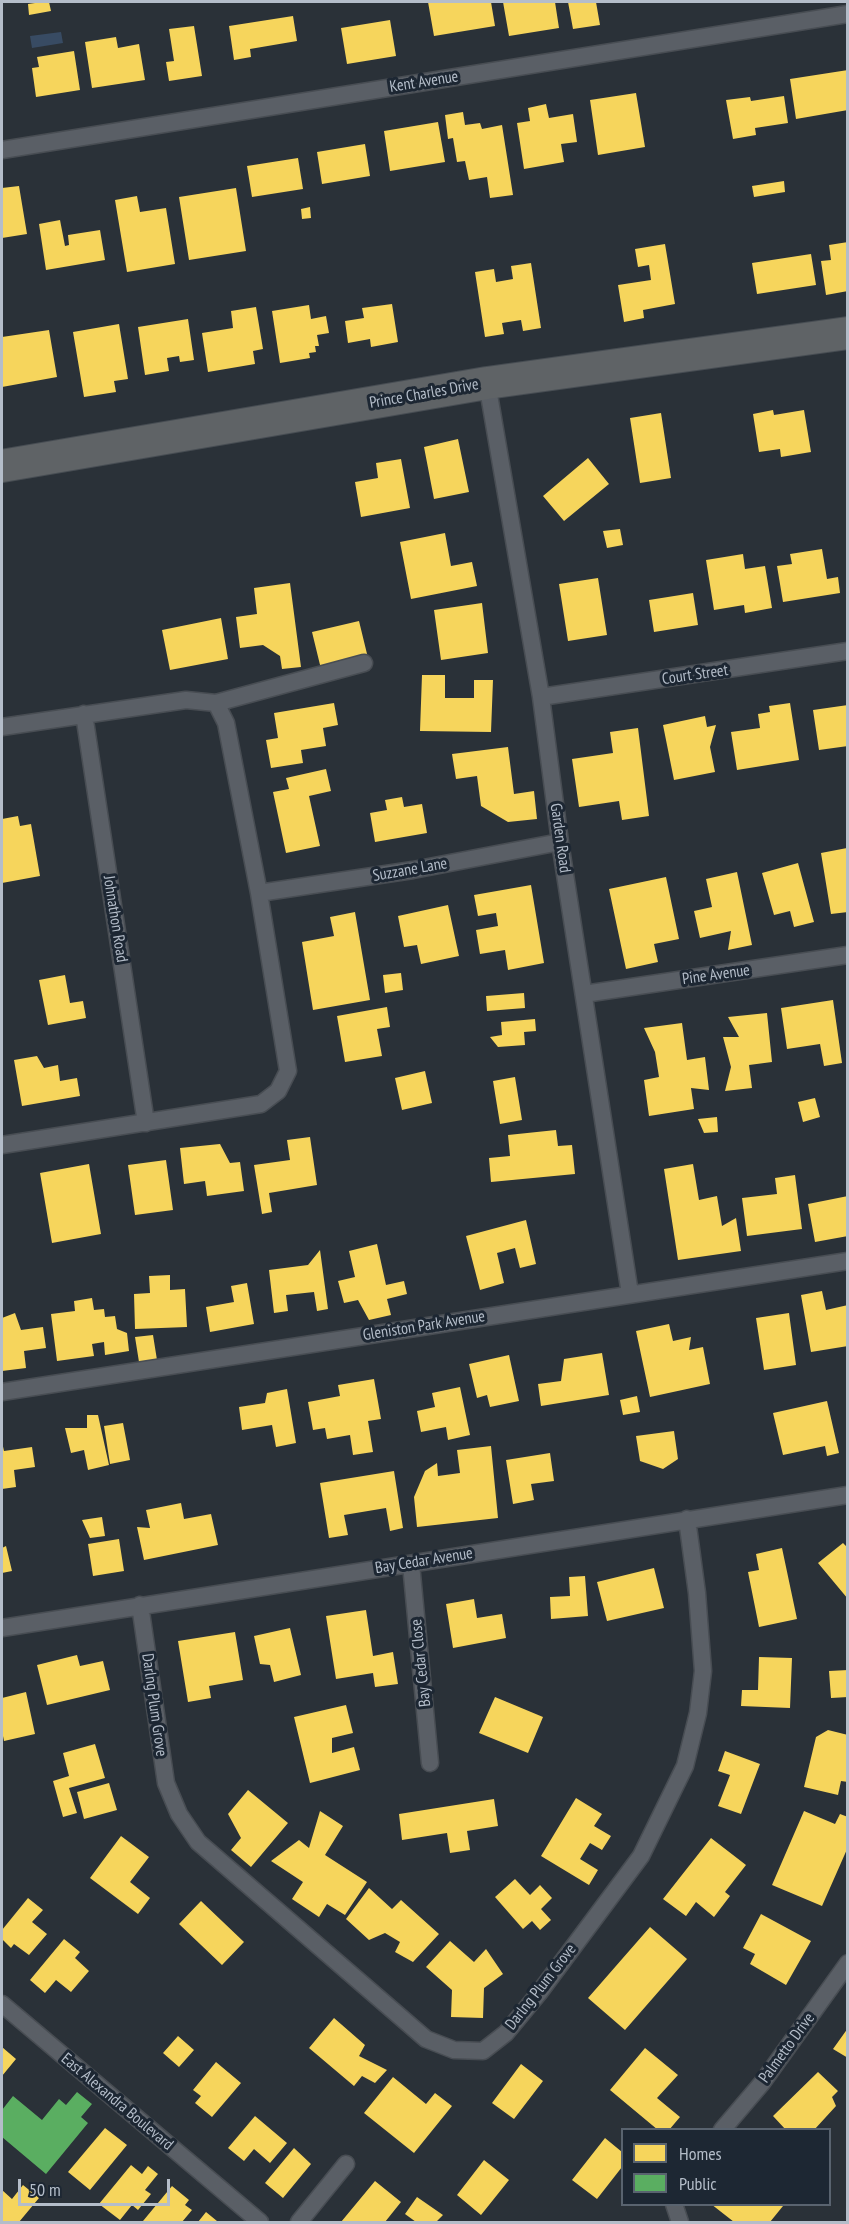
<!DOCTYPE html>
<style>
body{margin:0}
#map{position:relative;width:849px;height:2224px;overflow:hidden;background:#2a3138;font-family:"PT Sans Narrow",sans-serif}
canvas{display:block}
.frame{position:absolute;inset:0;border:3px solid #b4bdc9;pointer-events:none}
.legend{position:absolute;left:621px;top:2128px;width:210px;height:78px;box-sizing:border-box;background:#1d2733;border:2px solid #59636f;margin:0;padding:8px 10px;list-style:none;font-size:18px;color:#b4bdc9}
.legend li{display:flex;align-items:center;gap:12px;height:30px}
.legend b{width:30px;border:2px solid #59636f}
.scale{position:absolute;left:18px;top:2179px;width:152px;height:27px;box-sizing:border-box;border:3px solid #b4bdc9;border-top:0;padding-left:8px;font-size:18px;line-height:21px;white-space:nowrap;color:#b4bdc9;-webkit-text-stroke:4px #1d2733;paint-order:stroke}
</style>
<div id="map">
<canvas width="849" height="2224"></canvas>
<div class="frame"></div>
<ul class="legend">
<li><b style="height:16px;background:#f6d55c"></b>Homes</li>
<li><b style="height:16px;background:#5aae61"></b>Public</li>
</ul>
<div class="scale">50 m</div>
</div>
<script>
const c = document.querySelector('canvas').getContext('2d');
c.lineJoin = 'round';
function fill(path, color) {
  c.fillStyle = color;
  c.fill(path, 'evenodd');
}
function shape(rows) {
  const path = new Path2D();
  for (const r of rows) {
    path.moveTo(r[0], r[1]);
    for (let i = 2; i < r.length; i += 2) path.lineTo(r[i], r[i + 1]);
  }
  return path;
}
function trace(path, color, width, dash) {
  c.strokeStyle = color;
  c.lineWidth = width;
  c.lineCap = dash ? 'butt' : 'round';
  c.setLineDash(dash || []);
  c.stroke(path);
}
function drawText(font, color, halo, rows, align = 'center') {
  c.font = font + ' "PT Sans Narrow",sans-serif';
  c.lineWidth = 6;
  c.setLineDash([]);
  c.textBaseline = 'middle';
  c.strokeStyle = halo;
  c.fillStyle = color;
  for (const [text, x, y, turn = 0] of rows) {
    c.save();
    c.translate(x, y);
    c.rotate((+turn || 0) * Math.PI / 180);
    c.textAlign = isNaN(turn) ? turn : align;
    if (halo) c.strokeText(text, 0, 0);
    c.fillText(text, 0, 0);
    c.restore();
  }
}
fill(shape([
 [61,32,63,43,32,48,30,36]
]), '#384b63');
fill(shape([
 [42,2,49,2,51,11,29,15,28,4],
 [428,2,491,2,495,26,434,36],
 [503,2,555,2,559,28,509,36],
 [568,2,596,2,600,25,573,29],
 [293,16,297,41,250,49,251,57,234,60,229,26],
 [390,20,396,56,347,64,341,28],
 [194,26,202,76,169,81,166,62,174,61,169,29],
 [116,37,118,48,139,44,145,80,92,88,85,42],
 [74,51,80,90,36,97,32,68,39,67,37,57],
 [848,70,848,110,796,119,790,79],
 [636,93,645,147,598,155,590,100],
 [784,96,788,123,755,128,756,135,733,139,726,100,750,97,751,101],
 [546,104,549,118,573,114,577,142,561,144,564,162,524,169,517,123,530,121,528,108],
 [463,112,465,125,480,123,482,129,502,125,513,195,490,198,487,177,469,180,465,161,457,162,453,138,448,139,445,115],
 [438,122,445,162,390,171,384,131],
 [365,144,370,176,322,184,317,152],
 [298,158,303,189,252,197,247,166],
 [784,181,785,192,754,197,752,186],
 [19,186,27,234,2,238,2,188],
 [236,188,246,251,189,260,179,197],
 [137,196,140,212,166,208,175,264,127,272,115,200],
 [310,207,311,218,302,219,301,209],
 [60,220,65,246,69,245,68,235,100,230,105,260,46,270,39,224],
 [848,242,848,291,826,295,821,261,831,260,829,245],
 [665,244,675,304,643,310,644,318,624,322,618,285,651,280,649,265,638,267,635,249],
 [811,254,816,285,757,294,752,263],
 [531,263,541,328,523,331,521,320,502,323,504,334,485,337,475,272,494,269,496,282,513,279,511,266],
 [392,304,398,342,371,347,370,339,348,343,345,321,364,318,362,308],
 [309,305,311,319,326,316,329,333,317,335,319,346,315,346,316,352,309,353,310,358,280,363,272,311],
 [256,307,263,349,253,351,255,364,208,372,202,333,233,328,231,311],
 [188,319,194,360,180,362,179,356,167,358,169,371,145,375,138,327],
 [119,324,128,379,114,381,116,392,84,397,73,332],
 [49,330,57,377,2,387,2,337],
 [773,410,774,415,804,410,811,452,781,457,780,449,759,452,753,414],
 [661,413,671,478,640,483,630,418],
 [458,439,469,492,434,499,424,447],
 [588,458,609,484,564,521,543,496],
 [401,459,410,508,361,517,355,482,378,478,376,463],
 [620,529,623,545,607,548,603,531],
 [445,533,451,566,472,562,477,586,411,599,400,542],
 [822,549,827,579,838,577,840,593,783,602,777,566,792,564,790,554],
 [743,554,745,569,765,566,772,608,745,613,744,605,714,610,706,560],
 [598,578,607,635,568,641,559,584],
 [290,583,301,667,282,669,280,656,263,645,240,648,236,617,257,614,254,588],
 [693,593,698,625,654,632,649,600],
 [482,603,488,653,441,660,434,610],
 [221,618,228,659,170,670,162,630],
 [359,621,368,658,321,669,312,632],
 [422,675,445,675,445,698,474,698,474,680,493,680,491,732,420,731],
 [334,703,338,725,323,728,326,746,301,750,303,763,271,768,266,740,278,738,274,713],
 [790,703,799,760,737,770,731,732,760,728,758,714,770,712,769,706],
 [848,705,848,746,819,750,813,710],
 [705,716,707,727,716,725,710,747,715,772,674,780,663,725],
 [638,728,649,816,622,820,619,801,579,807,572,759,613,753,610,732],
 [508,747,514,794,534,791,537,819,508,822,481,806,477,776,456,779,452,754],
 [326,769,331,791,309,796,320,846,286,853,273,792,289,789,286,778],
 [402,797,404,807,422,804,427,833,375,842,370,813,387,810,385,800],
 [18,816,20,826,31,824,40,876,2,883,2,819],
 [847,848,848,912,831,914,821,853],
 [798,863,814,922,794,927,790,911,774,915,762,873],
 [737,872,752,945,728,950,731,931,700,938,694,911,712,907,706,879],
 [666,877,679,939,654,944,658,962,626,969,609,889],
 [531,885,544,963,508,970,505,950,480,954,476,930,498,926,496,913,478,916,474,895],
 [448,905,459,956,421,964,417,945,404,947,398,916],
 [355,912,370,1000,313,1010,302,942,334,936,330,917],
 [401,973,403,990,385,993,383,975],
 [65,975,70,1003,83,1001,86,1018,48,1025,39,980],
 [524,993,525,1008,487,1011,486,996],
 [833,1000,842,1063,824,1066,820,1044,787,1049,781,1008],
 [387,1007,390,1027,377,1029,382,1056,345,1062,337,1016],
 [767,1013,772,1062,749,1065,752,1088,725,1091,731,1067,723,1037,739,1037,728,1017],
 [535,1019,536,1031,524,1032,525,1045,498,1047,490,1037,502,1035,501,1022],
 [682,1023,687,1060,705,1057,709,1090,691,1088,694,1109,649,1116,644,1080,659,1077,655,1052,644,1028],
 [37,1056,44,1068,58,1065,60,1081,77,1078,80,1096,22,1106,14,1060],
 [425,1071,432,1103,402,1110,395,1078],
 [515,1077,522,1120,500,1124,493,1081],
 [815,1098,820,1117,803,1122,798,1102],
 [717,1117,718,1132,704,1133,698,1119],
 [556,1130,558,1146,572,1145,575,1174,491,1182,489,1158,510,1156,508,1135],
 [310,1137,317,1185,269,1193,272,1212,262,1214,254,1165,290,1160,287,1140],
 [220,1144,230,1163,240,1162,244,1191,207,1196,205,1181,184,1184,180,1148],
 [166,1160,173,1210,135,1215,128,1165],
 [89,1164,101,1234,52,1243,40,1173],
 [693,1164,699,1200,717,1196,722,1226,736,1218,741,1251,678,1260,664,1169],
 [795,1175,802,1229,747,1236,742,1198,777,1194,775,1178],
 [848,1196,848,1236,815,1242,808,1204],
 [526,1220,536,1264,520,1268,515,1248,497,1253,504,1283,480,1290,466,1236],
 [377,1244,386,1285,404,1281,407,1294,387,1299,391,1315,369,1320,358,1300,344,1303,338,1281,355,1277,349,1251],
 [320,1250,328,1309,317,1311,314,1292,286,1295,288,1311,274,1313,269,1270,308,1265],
 [170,1275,170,1290,185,1289,187,1327,135,1329,134,1294,150,1293,149,1276],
 [247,1283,254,1324,210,1332,206,1307,234,1302,231,1286],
 [822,1291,826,1310,848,1305,848,1346,811,1352,801,1295],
 [92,1298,94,1310,104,1309,105,1317,115,1316,117,1329,127,1333,129,1351,105,1355,104,1342,92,1344,94,1356,57,1361,51,1314,75,1311,74,1301],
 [15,1313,21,1330,43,1327,46,1348,24,1351,26,1368,2,1371,2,1318],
 [789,1313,796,1365,764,1370,756,1318],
 [669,1324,673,1341,691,1337,689,1350,703,1347,710,1384,650,1397,636,1331],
 [153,1335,157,1360,139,1362,135,1337],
 [602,1353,609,1395,541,1406,538,1384,561,1381,564,1359],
 [509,1355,519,1401,490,1407,487,1395,477,1398,469,1364],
 [374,1379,381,1419,368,1421,373,1452,353,1455,350,1435,327,1439,325,1428,313,1430,308,1402,340,1396,338,1385],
 [460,1387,470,1435,448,1440,446,1427,421,1432,417,1411,435,1407,432,1393],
 [287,1389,296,1443,276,1447,272,1425,242,1430,239,1407,265,1403,267,1393],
 [637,1396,640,1412,623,1415,620,1400],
 [827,1401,839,1453,827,1456,825,1446,783,1455,773,1413],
 [87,1415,98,1415,109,1465,88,1470,84,1450,71,1453,65,1428,87,1428],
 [123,1423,130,1460,110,1464,104,1426],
 [674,1431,678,1459,663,1469,640,1461,636,1436],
 [2,1442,4,1451,32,1447,35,1467,14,1470,16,1487,2,1489],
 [491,1446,498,1518,417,1527,414,1497,425,1471,437,1463,438,1476,460,1473,457,1450],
 [550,1453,554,1481,531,1484,534,1500,513,1504,506,1460],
 [394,1471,403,1528,390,1531,386,1508,344,1515,348,1535,329,1538,320,1483],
 [181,1503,184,1519,211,1514,218,1545,144,1560,137,1527,150,1528,146,1510],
 [102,1517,105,1536,90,1538,82,1520],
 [119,1539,124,1571,93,1576,88,1544],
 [843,1543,848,1548,848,1599,818,1563],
 [6,1546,12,1571,2,1573,2,1548],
 [782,1548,797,1619,759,1627,748,1572,759,1570,756,1554],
 [654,1568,664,1608,607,1621,597,1582],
 [585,1576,588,1616,551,1619,550,1597,570,1596,569,1577],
 [474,1599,477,1618,502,1614,506,1638,453,1648,446,1604],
 [366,1610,373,1656,393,1652,398,1684,375,1687,373,1673,336,1679,326,1616],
 [290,1628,301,1675,274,1682,270,1665,260,1664,254,1636],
 [235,1632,243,1680,209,1686,211,1698,188,1702,178,1641],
 [77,1655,80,1666,103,1661,110,1690,47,1705,37,1665],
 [759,1657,792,1658,790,1708,741,1706,742,1690,758,1690],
 [848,1670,848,1697,831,1698,829,1671],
 [26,1692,35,1734,4,1741,2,1731,2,1698],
 [495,1697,543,1717,528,1753,479,1733],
 [346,1705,353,1733,332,1738,332,1753,354,1747,360,1770,310,1783,294,1717],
 [828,1730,848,1735,848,1782,841,1781,838,1795,804,1787,816,1737],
 [95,1744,105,1778,69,1788,77,1813,63,1817,53,1781,69,1776,63,1753],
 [725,1751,760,1764,741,1814,718,1806,730,1775,718,1771],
 [109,1783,117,1810,84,1819,77,1792],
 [248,1790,288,1823,251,1867,231,1850,241,1838,228,1814],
 [576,1798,602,1814,594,1826,611,1836,602,1850,590,1843,580,1859,598,1870,589,1885,541,1856],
 [494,1799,498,1826,467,1831,470,1850,450,1853,447,1833,402,1840,399,1814],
 [320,1811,343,1826,325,1855,367,1882,345,1915,327,1904,319,1917,292,1899,303,1882,271,1861,299,1840,309,1848],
 [804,1811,835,1824,840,1814,848,1817,848,1847,822,1906,772,1885],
 [121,1836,149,1857,130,1882,150,1898,138,1914,90,1878],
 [711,1838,746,1865,725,1892,730,1896,714,1917,696,1902,686,1916,663,1899],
 [515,1879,530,1895,540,1885,552,1898,541,1909,551,1920,540,1930,532,1921,523,1929,495,1897],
 [369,1888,392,1909,401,1900,439,1934,413,1962,395,1952,400,1942,385,1933,369,1940,346,1919],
 [28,1898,43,1910,32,1922,47,1934,29,1955,14,1944,11,1948,2,1939,2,1930],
 [201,1901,244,1942,222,1965,179,1924],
 [761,1914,811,1941,786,1985,750,1964,755,1954,743,1948],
 [650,1927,687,1959,625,2030,588,1998],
 [64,1939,80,1952,75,1958,89,1971,71,1992,56,1980,45,1993,30,1980],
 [450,1941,474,1962,486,1949,503,1974,484,1988,483,2018,451,2017,452,1990,426,1967],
 [334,2018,365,2045,359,2056,387,2070,375,2083,362,2076,354,2086,309,2048],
 [848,2028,848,2058,833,2049],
 [178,2036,194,2050,179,2067,163,2053],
 [2,2047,16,2059,2,2076],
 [645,2048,678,2075,657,2098,680,2117,669,2130,658,2130,610,2090],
 [216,2062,241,2083,212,2117,195,2103,201,2096,193,2090],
 [521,2064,543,2081,514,2119,492,2103],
 [818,2072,838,2091,832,2097,836,2106,814,2130,786,2130,773,2116],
 [393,2077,426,2104,435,2093,452,2106,414,2153,364,2113],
 [255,2116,287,2143,270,2163,254,2149,244,2161,228,2148],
 [105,2128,127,2145,90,2190,68,2172],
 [605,2138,622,2152,622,2167,597,2199,572,2180],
 [294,2148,311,2164,283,2198,265,2183],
 [484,2160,509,2180,481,2215,457,2195],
 [131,2165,142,2174,148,2166,158,2174,145,2190,151,2194,138,2210,132,2205,120,2220,99,2204],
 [375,2181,401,2202,385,2222,341,2222],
 [23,2185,39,2198,19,2222,2,2222,2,2190,12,2199],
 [172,2186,189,2200,185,2205,192,2210,182,2222,144,2222,143,2221],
 [417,2197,443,2215,436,2222,416,2222,405,2214],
 [711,2204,782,2204,783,2206,770,2222,734,2222],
 [206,2212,217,2221,216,2222,198,2222]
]), '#f6d55c');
fill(shape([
 [77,2092,92,2104,81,2117,88,2123,46,2174,2,2137,2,2110,13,2096,42,2120,59,2099,66,2105]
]), '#5aae61');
const street = shape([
 [2,150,848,14],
 [487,383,541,697,560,842,630,1294],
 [541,697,848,651],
 [216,703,364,663],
 [84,714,146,1123],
 [2,727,186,700,216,703,226,723,259,893,288,1071,278,1091,261,1104,2,1145],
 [259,893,413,870,560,842],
 [584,994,848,955],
 [2,1392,848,1261],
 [411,1564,430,1763],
 [140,1605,166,1783,179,1814,198,1842,426,2039,454,2050,483,2051,506,2033,539,1993,641,1856,685,1766,698,1713,703,1671,697,1593,687,1519],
 [2,1628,848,1495],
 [2,2004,260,2222],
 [722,2130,762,2083,848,1963],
 [674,2204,680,2222],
 [299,2222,346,2164]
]);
const highway = shape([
 [2,466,487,383,848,333]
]);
trace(street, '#484d53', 19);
trace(highway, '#474d53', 34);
trace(street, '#5a5f66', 16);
trace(highway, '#5f6366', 32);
drawText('16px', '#b4bdc9', '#1d2733', [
 ["Kent Avenue",424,82,-9],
 ["Prince Charles Drive",424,394,-10],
 ["Court Street",695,675,-8],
 ["Garden Road",560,838,82],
 ["Suzzane Lane",410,870,-10],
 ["Johnathon Road",115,919,81],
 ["Pine Avenue",716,975,-8],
 ["Gleniston Park Avenue",424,1326,-9],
 ["Bay Cedar Avenue",424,1561,-9],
 ["Bay Cedar Close",421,1663,-96],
 ["Darlng Plum Grove",154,1705,82],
 ["Darlng Plum Grove",541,1987,-52],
 ["Palmetto Drive",787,2048,-54],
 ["East Alexandra Boulevard",117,2102,40]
]);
</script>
